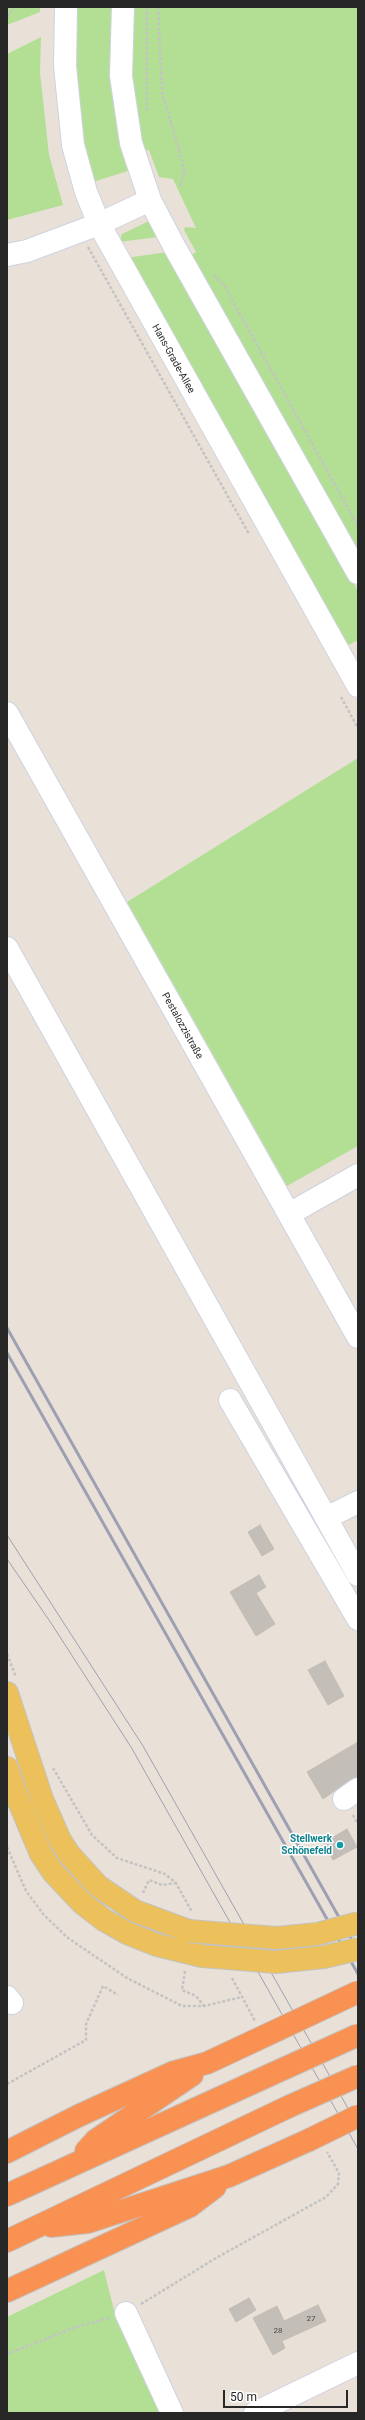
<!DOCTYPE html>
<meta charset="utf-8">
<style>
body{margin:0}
#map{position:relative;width:365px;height:2420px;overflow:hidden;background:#e9e1d8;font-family:Roboto,sans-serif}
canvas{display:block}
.frame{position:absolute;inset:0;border:8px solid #272727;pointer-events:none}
.scale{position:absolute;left:223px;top:2390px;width:125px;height:18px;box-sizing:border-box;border:2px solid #272727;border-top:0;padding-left:5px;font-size:12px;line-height:14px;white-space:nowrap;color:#272727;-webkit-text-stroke:3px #fff;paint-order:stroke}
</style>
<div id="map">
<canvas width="365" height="2420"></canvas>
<div class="frame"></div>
<div class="scale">50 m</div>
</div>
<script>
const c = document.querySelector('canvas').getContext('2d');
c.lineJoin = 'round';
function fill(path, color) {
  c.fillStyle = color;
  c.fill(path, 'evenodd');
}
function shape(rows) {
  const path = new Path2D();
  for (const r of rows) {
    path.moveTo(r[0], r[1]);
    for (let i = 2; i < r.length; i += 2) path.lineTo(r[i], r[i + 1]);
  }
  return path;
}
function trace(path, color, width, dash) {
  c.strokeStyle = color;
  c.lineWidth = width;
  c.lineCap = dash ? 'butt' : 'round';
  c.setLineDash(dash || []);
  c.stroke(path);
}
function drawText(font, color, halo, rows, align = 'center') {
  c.font = font + ' Roboto,sans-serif';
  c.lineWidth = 3;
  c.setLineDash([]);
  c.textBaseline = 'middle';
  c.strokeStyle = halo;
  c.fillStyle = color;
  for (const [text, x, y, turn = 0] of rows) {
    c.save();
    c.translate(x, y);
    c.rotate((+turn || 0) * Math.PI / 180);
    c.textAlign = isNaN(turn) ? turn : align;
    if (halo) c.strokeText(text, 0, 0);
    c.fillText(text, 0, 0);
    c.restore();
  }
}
fill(shape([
 [7,7,40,7,40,12,7,25],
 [75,7,114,7,131,170,93,182,79,122,76,95],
 [131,7,358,7,358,556,189,256,196,252,184,230,185,227,196,228,173,179,159,177,149,150,142,151,133,96],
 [41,37,40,72,49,155,63,205,7,220,7,54],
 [149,221,158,237,119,242,122,234],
 [167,252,358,591,358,640,345,647,126,258],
 [358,758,358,1146,287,1186,127,902],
 [104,2270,114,2310,161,2413,7,2413,7,2317]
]), '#b3df95');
const building = shape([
 [260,1525,274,1549,262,1556,248,1532,260,1525],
 [259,1575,266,1587,256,1593,275,1624,256,1636,230,1592,259,1575],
 [325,1661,344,1696,328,1705,308,1670,325,1661],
 [358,1742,358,1777,351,1779,323,1799,307,1772,358,1742],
 [347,1829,357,1847,333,1860,323,1843,347,1829],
 [249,2298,256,2310,236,2322,229,2309,249,2298],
 [318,2305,326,2321,282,2341,285,2348,273,2355,253,2318,277,2306,284,2321,318,2305]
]);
fill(building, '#c4beb8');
trace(building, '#c4bdb2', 1);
const minor = shape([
 [66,7,65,66,73,145,86,192,99,224,358,686],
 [123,7,121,76,131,143,150,200,174,246,358,573],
 [7,255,27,251,99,224,150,200],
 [7,713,358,1337],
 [7,948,358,1575],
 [289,1214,358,1175],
 [230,1400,358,1619],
 [326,1518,358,1502],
 [344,1799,358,1789],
 [7,1997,12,2003],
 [126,2313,172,2413],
 [255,2413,358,2363]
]);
const major = shape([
 [7,1693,42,1799,60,1840,69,1854,98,1886,135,1911,189,1931],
 [7,1768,17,1797,41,1854,53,1872,82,1903,104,1920,127,1933,157,1945,202,1956]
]);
const highway = shape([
 [86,2151,96,2140,192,2075],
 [7,2152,78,2116,174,2072,207,2063,254,2041],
 [7,2195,272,2074],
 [51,2226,88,2222,229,2176,309,2140],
 [7,2241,290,2106],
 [7,2291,190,2206,215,2187]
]);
trace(minor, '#ced2e0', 24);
trace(major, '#c3c3c3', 24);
trace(highway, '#c3c3c3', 24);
trace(shape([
 [147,7,147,111],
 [158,7,162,92,185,171,180,186],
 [7,17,14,7],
 [88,247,249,534],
 [214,275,225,287,358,526],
 [341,697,358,728],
 [7,1654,16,1677],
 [53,1768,92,1835,117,1858,165,1874,176,1883,192,1912],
 [353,1815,358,1824],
 [7,1847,26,1891,44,1915,68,1938,127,1978,182,2006,204,2006,242,1997],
 [143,1893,149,1880,162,1885,176,1883],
 [185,1971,182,1990,196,1996,204,2006],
 [232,1978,255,2021],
 [7,2084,86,2040,86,2024,103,1986,118,1995],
 [141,2304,216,2258,326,2197,338,2184,339,2173,327,2152],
 [7,2354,76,2327,109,2318]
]), '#c3c3c3', 2.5, [3, 2]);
trace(minor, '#fff', 22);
trace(major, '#ecc15b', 22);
trace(highway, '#f99153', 22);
trace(shape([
 [7,1535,143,1746,358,2126],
 [7,1559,51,1623,131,1747,358,2149]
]), '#9ca0b1', 1);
trace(shape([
 [7,1328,358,1951],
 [7,1353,358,1974]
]), '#9ca0b1', 3);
const majorBridge = shape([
 [189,1931,277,1938,317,1934,358,1923],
 [202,1956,276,1962,324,1957,358,1949]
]);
const highwayBridge = shape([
 [254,2041,358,1992],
 [272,2074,358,2035],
 [290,2106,358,2076],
 [309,2140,358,2116]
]);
trace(majorBridge, '#c3c3c3', 24, []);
trace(highwayBridge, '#c3c3c3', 24, []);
trace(majorBridge, '#ecc15b', 22);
trace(highwayBridge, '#f99153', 22);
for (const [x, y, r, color] of [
 [340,1845,4,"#0f9aa8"]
]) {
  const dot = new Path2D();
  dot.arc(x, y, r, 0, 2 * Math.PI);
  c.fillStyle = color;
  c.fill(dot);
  trace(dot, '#fff', 1.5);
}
drawText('8px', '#4e4d4b', null, [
 ["27",311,2319],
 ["28",278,2331]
]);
drawText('10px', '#272727', '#fff', [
 ["Hans-Grade-Allee",173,359,61],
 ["Pestalozzistraße",182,1026,61]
]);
drawText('bold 10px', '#0d838f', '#fff', [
 ["Stellwerk",332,1839],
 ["Schönefeld",332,1851]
], 'right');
</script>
